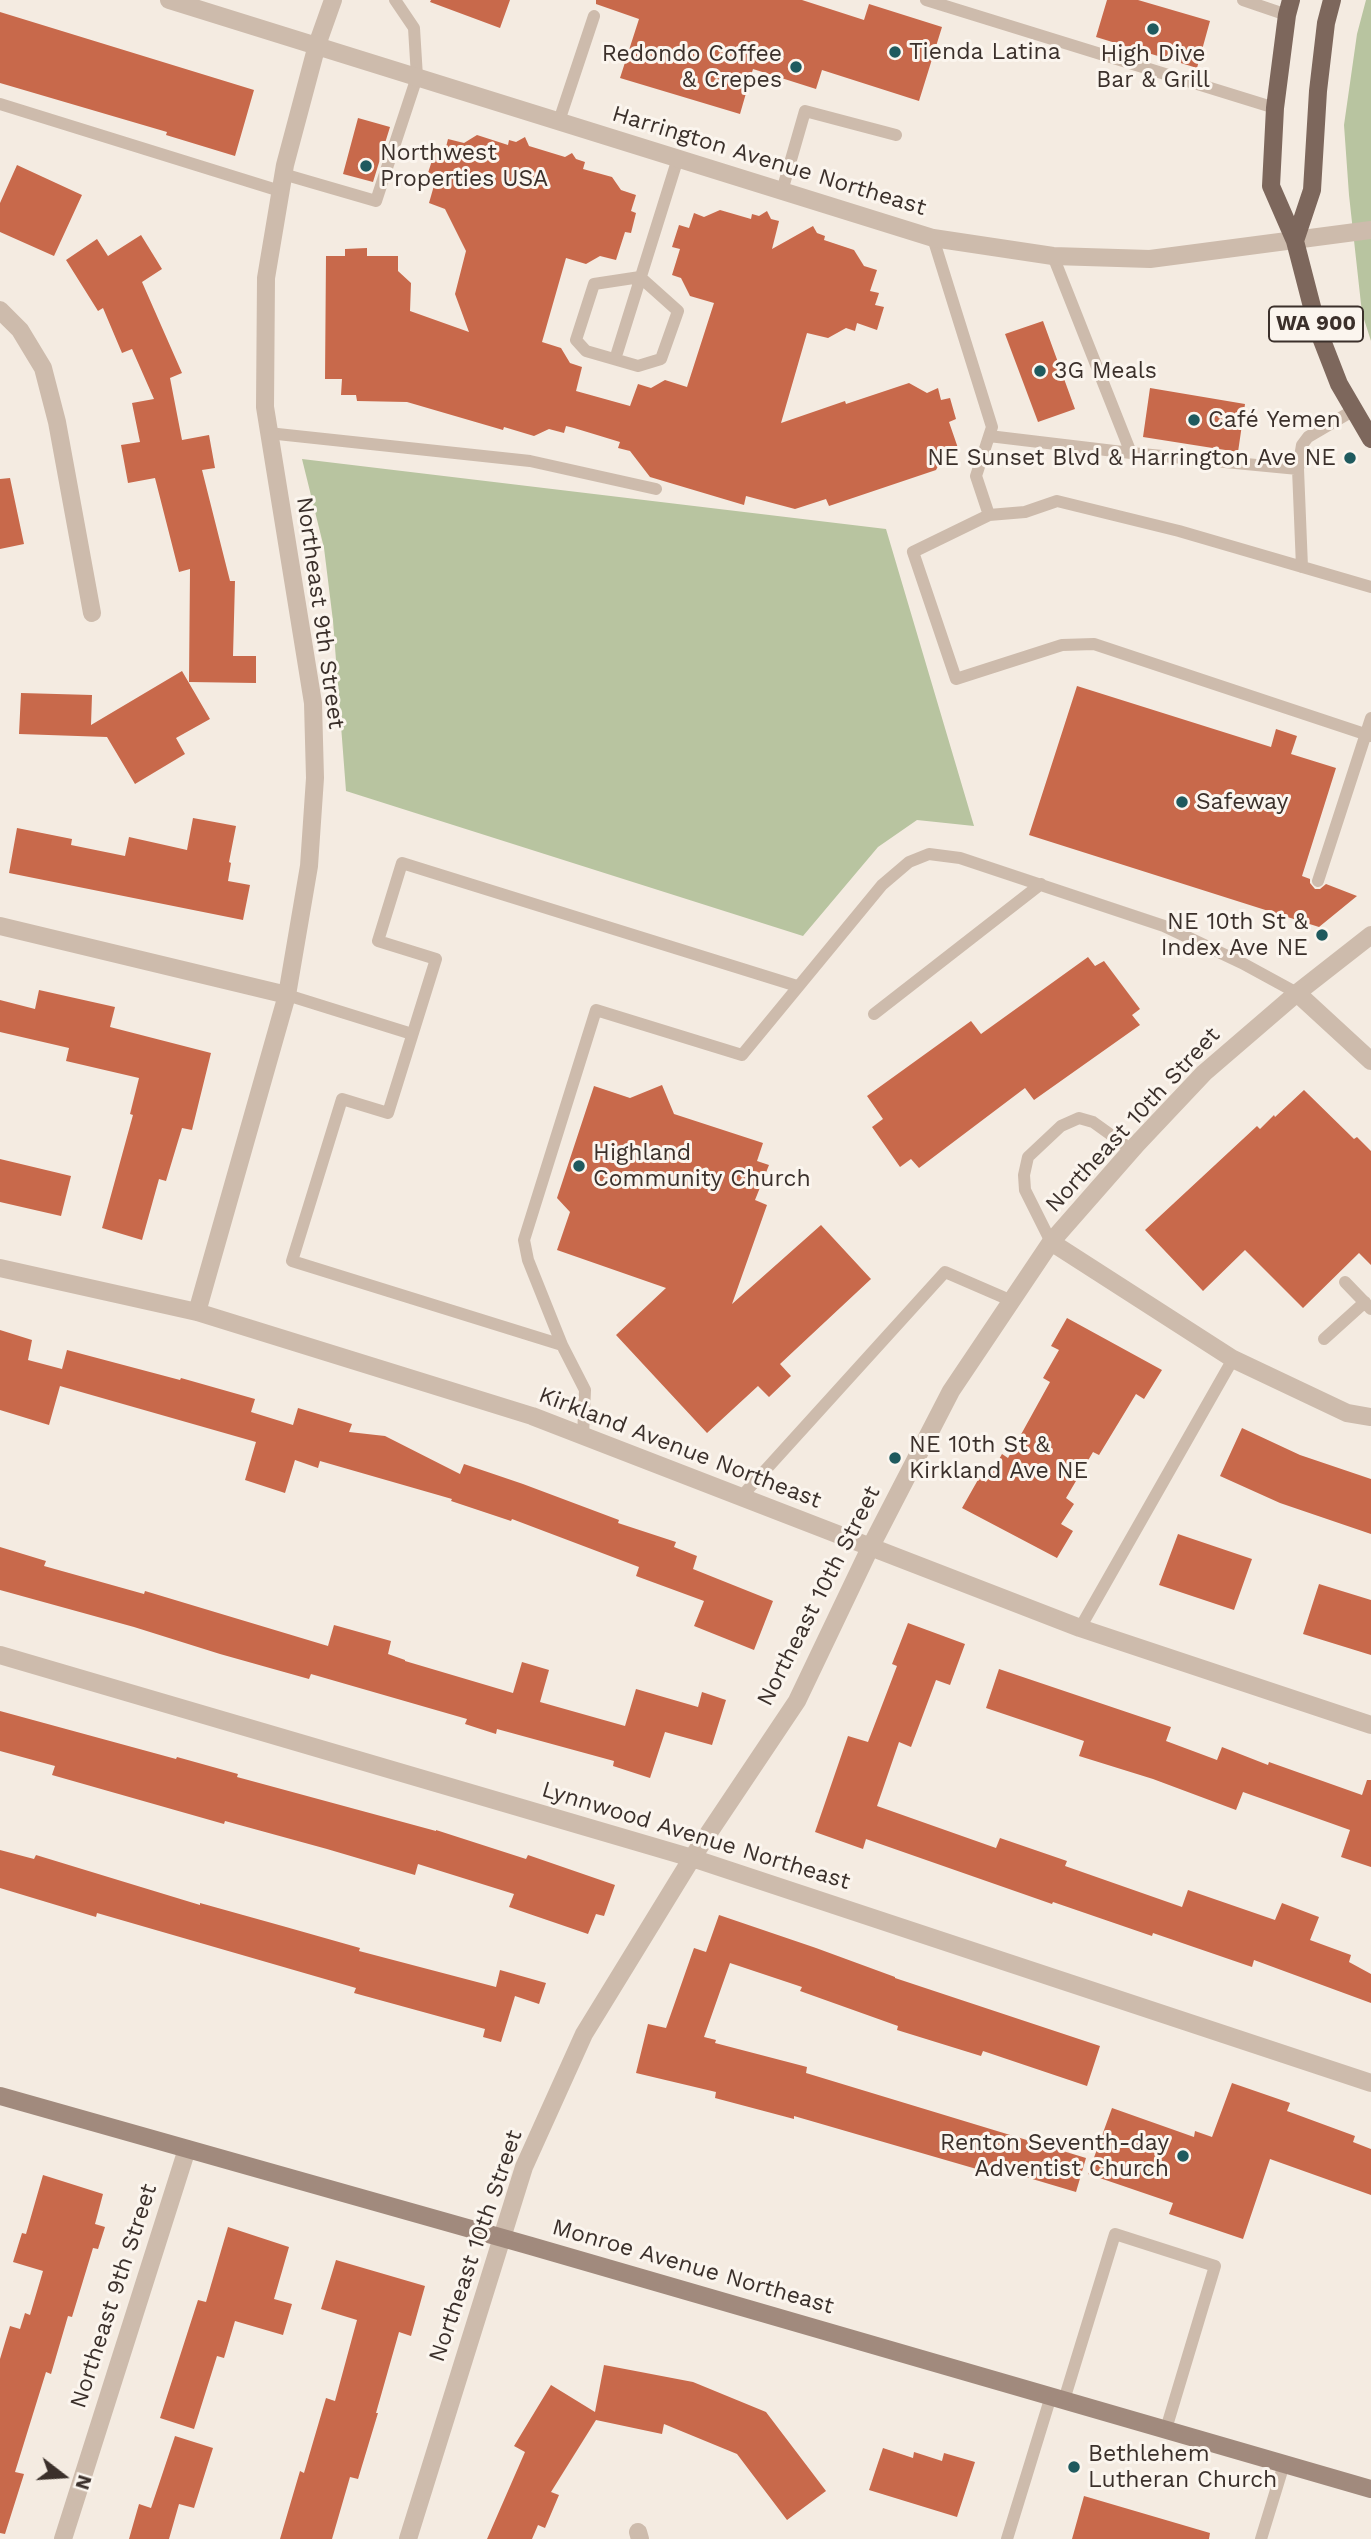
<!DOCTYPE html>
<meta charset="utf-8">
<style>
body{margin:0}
#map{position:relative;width:1371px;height:2539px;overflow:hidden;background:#f4ebe1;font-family:"Work Sans",sans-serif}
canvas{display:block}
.north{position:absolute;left:28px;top:2441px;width:70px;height:70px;-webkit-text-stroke:5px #fbf5ee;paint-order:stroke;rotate:107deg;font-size:19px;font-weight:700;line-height:28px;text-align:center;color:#3b302b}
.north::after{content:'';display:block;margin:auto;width:24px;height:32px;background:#3b302b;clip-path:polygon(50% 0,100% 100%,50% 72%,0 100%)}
</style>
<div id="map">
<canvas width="1371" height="2539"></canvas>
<div class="north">N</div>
</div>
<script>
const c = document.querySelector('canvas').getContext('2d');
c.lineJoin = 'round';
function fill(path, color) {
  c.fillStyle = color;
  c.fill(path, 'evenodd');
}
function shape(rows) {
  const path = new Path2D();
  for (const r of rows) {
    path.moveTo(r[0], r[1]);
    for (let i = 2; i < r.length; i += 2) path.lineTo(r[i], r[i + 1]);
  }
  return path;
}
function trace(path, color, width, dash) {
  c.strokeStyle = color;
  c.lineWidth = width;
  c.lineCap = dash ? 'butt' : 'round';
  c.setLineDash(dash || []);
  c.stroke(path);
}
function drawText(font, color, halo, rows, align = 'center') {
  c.font = font + ' "Work Sans",sans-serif';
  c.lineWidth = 6;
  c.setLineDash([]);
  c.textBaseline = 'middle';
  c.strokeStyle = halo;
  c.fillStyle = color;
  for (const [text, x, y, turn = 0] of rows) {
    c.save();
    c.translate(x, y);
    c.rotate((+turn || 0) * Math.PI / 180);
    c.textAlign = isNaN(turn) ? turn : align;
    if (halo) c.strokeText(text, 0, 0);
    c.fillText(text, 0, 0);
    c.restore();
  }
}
fill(shape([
 [1366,0,1371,0,1371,341,1362,313,1349,195,1344,125,1357,34],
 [302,459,886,529,974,826,917,820,878,847,803,936,346,791,333,621,324,548]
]), '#b8c4a0');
fill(shape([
 [431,0,510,0,500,28,430,2],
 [596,0,802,0,864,20,869,4,942,27,919,101,822,70,816,89,753,69,740,114,620,78,639,19,596,4],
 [1107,0,1138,0,1210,21,1197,68,1096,37],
 [0,12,254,90,235,156,166,135,167,132,0,83],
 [358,118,390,127,373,182,343,174],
 [477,135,508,145,509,140,516,142,525,137,529,146,565,157,572,153,576,159,585,162,583,169,612,177,621,190,636,195,631,211,636,213,631,233,625,232,616,260,600,256,586,264,566,258,542,342,561,348,570,363,582,367,576,391,630,406,638,384,651,388,665,380,687,387,714,303,690,296,681,278,672,275,680,249,672,247,679,225,689,228,694,213,704,217,720,210,751,219,752,214,759,216,767,211,771,219,779,221,772,249,813,226,817,233,825,236,824,240,854,250,864,266,877,270,870,291,879,293,875,305,884,307,877,330,857,323,855,331,846,328,828,338,807,333,781,423,845,401,846,404,909,383,927,393,938,388,941,400,950,398,956,419,949,422,959,451,944,455,936,470,829,506,826,499,795,509,746,496,744,505,650,477,630,451,618,448,620,442,574,428,566,426,564,433,549,429,534,436,504,427,503,430,407,402,357,401,356,395,341,395,342,379,325,379,326,256,345,256,345,249,367,248,367,256,398,256,398,271,411,283,410,311,469,332,455,294,466,251,445,209,429,203,437,175,428,173,436,148,445,151,448,139,464,143],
 [17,165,82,195,54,256,0,232,0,203],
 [141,235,162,269,142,282,182,373,170,378,182,440,209,435,215,468,202,470,230,581,235,581,233,656,256,656,256,683,189,682,190,569,179,572,155,478,128,483,121,445,140,442,132,403,154,399,132,349,122,353,103,308,98,311,66,260,97,239,108,256],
 [1043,321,1075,409,1038,422,1005,334],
 [1150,388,1245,404,1238,452,1143,437],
 [10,478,24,544,0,549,0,479],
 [182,671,210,719,176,738,185,754,135,784,107,737,19,734,21,693,92,695,91,725],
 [1077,686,1271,747,1276,729,1297,736,1291,754,1336,768,1302,876,1310,879,1310,883,1315,889,1320,889,1326,884,1357,896,1319,927,1029,835],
 [193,818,236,826,229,862,231,863,228,881,250,885,243,920,9,873,17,828,72,839,71,845,125,856,129,837,187,850],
 [1088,957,1095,966,1104,961,1140,1009,1132,1015,1140,1025,1034,1100,1025,1088,919,1168,911,1159,900,1167,872,1127,883,1119,867,1096,971,1021,981,1034],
 [39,990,115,1007,110,1027,211,1053,192,1130,182,1128,166,1181,159,1179,142,1240,102,1228,133,1115,130,1114,139,1078,66,1061,69,1048,0,1032,0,1000,35,1009],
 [662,1085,674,1114,763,1143,757,1161,769,1165,755,1200,767,1205,732,1304,821,1225,871,1279,780,1364,791,1376,769,1397,758,1386,707,1433,616,1335,666,1288,557,1250,570,1212,557,1198,594,1086,630,1098],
 [1304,1090,1354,1139,1357,1137,1371,1151,1371,1265,1359,1253,1303,1308,1245,1250,1203,1291,1145,1230,1257,1126,1260,1129,1274,1115,1275,1117],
 [0,1159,71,1176,61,1216,0,1202],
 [1067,1318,1162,1370,1144,1399,1136,1394,1099,1455,1093,1452,1066,1498,1074,1504,1061,1524,1073,1531,1057,1558,962,1508,979,1478,986,1482,1002,1454,1008,1458,1050,1382,1043,1378,1059,1350,1051,1346],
 [0,1330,32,1340,28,1360,62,1369,67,1350,180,1380,181,1378,255,1399,251,1412,293,1425,298,1408,352,1424,349,1432,385,1436,460,1474,464,1464,523,1484,619,1520,618,1523,676,1542,674,1547,697,1556,693,1569,773,1601,754,1650,694,1626,704,1601,636,1576,639,1567,512,1519,511,1521,451,1501,452,1499,320,1461,318,1468,295,1460,285,1493,245,1480,256,1442,60,1386,49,1425,0,1410],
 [1242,1428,1300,1455,1371,1479,1371,1534,1280,1503,1220,1476],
 [1178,1534,1252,1559,1234,1610,1159,1585],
 [0,1547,46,1561,44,1566,144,1594,145,1591,328,1646,334,1625,391,1641,388,1654,405,1660,405,1661,513,1693,522,1662,549,1670,540,1702,625,1726,636,1689,698,1707,702,1692,726,1700,712,1745,665,1732,650,1778,613,1766,614,1761,497,1729,496,1734,465,1724,467,1719,311,1674,309,1679,220,1654,134,1627,0,1590],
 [1319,1584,1371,1600,1371,1655,1303,1634],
 [908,1623,965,1644,950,1685,936,1680,911,1747,899,1742,877,1806,996,1848,1000,1838,1067,1861,1065,1866,1182,1907,1188,1890,1275,1920,1282,1903,1319,1917,1310,1940,1351,1955,1349,1962,1371,1974,1371,2003,1254,1960,1252,1967,1153,1933,1152,1936,1053,1902,1052,1904,866,1839,863,1849,815,1832,848,1736,868,1742,897,1666,892,1664],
 [999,1669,1171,1727,1166,1741,1217,1760,1222,1747,1268,1765,1269,1762,1362,1795,1367,1780,1371,1780,1371,1867,1341,1857,1350,1830,1243,1792,1236,1810,1153,1779,1079,1756,1084,1741,986,1708],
 [0,1711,176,1759,177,1757,238,1774,237,1777,436,1831,436,1830,526,1859,528,1855,615,1885,604,1916,596,1914,588,1934,509,1907,514,1894,418,1864,415,1875,327,1849,225,1821,224,1824,52,1775,55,1766,0,1751],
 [0,1850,34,1859,36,1855,200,1905,200,1903,286,1927,360,1948,359,1951,496,1987,500,1970,546,1983,539,2004,515,1996,501,2042,483,2037,485,2029,354,1993,356,1988,97,1913,96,1917,0,1888],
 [719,1915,816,1948,895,1977,895,1978,1100,2046,1087,2086,983,2051,981,2056,897,2030,898,2026,800,1991,802,1987,730,1963,704,2037,716,2040,715,2043,807,2067,806,2073,1086,2158,1076,2192,982,2164,980,2170,794,2116,794,2119,715,2098,716,2092,636,2073,648,2024,666,2028,694,1948,706,1952],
 [1232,2083,1290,2103,1287,2111,1355,2136,1353,2142,1371,2149,1371,2195,1270,2159,1243,2239,1169,2214,1173,2203,1088,2174,1112,2108,1194,2137,1195,2131,1212,2137],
 [43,2175,103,2194,95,2224,105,2227,98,2249,93,2248,72,2317,68,2316,51,2374,46,2372,15,2472,24,2474,5,2534,0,2533,0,2359,10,2326,20,2329,25,2313,30,2315,43,2271,13,2262,22,2233,26,2234],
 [228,2227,289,2247,274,2299,292,2304,283,2335,235,2321,224,2358,217,2356,194,2429,160,2418,198,2300,206,2302],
 [336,2260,425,2286,411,2336,399,2332,376,2413,378,2413,358,2479,350,2477,332,2539,280,2539,300,2471,304,2473,326,2398,335,2401,357,2320,321,2309],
 [604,2365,693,2382,766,2412,826,2491,787,2520,737,2454,664,2424,662,2434,596,2420,551,2492,559,2495,545,2528,538,2525,532,2539,487,2539,525,2452,514,2446,551,2385,595,2412],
 [175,2436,213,2448,194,2508,179,2504,169,2539,129,2539,139,2504,151,2508],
 [883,2448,913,2458,914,2452,942,2461,944,2453,975,2462,957,2517,869,2490],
 [1084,2496,1210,2533,1209,2539,1072,2539]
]), '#c8694b');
trace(shape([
 [926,0,1275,108],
 [1243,0,1287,15],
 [0,104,280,191],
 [559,121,594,16],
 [283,174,376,201,417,77,414,28,395,0],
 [782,191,805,111,896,135],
 [933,238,992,427,976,476,989,515],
 [1053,256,1131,453,1298,469],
 [640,277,678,311,661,359,638,366,586,351,576,340,594,284,640,277],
 [617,353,678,158],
 [268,433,530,461,656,489],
 [989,436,1131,453],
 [1302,567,1298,469,1302,445,1308,437,1354,410],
 [1371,587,1179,531,1057,501,1025,512,989,515,913,552,956,679,1062,645,1094,644,1371,736],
 [1318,881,1371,718],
 [287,995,412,1034],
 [874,1014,1041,884],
 [1051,1242,1025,1190,1024,1175,1028,1157,1061,1126,1079,1118,1093,1122,1132,1150],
 [1345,1282,1371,1309],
 [1324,1339,1365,1302],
 [562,1345,292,1261,342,1099,388,1113,436,959,378,941,402,863,797,986],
 [583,1436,585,1390,562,1345,528,1260,524,1240,596,1010,742,1055,882,885,909,862,929,854,960,858,1164,926,1242,963,1297,993],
 [741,1497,945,1272,1012,1301],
 [1080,1628,1233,1359],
 [1064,2400,1115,2234,1215,2266,1166,2429],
 [1007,2539,1051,2396],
 [1261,2539,1284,2464]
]), '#cdbbac', 12);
trace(shape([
 [169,0,933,238,1053,256,1150,259,1371,230],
 [0,310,20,330,43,368,57,422,92,613],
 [0,926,287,995],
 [1297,993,1371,1061],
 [1051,1242,1233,1359,1347,1413,1371,1417],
 [0,1268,197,1312,532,1416,1080,1628,1371,1725],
 [197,1312,287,995,309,866,315,778,313,703,265,407,266,278,285,165,317,45,333,0],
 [0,1655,692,1858,1371,2083],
 [638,2532,640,2539],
 [63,2539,187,2149],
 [408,2539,524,2167,584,2034,692,1858,797,1701,870,1548,951,1391,1051,1242,1137,1144,1204,1073,1297,993,1371,935]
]), '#cdbbac', 18);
trace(shape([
 [0,2096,531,2246,1371,2489]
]), '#a18a7d', 18);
trace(shape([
 [1291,0,1287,15,1275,108,1271,186,1295,241,1318,330,1339,384,1371,439],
 [1295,241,1312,190,1318,91,1326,23,1332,0]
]), '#7d675c', 18);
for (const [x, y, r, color] of [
 [1153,29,7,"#1f5a5e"],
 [895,52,7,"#1f5a5e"],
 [796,67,7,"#1f5a5e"],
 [366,166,7,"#1f5a5e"],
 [1040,371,7,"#1f5a5e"],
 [1194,420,7,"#1f5a5e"],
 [1350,458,7,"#1f5a5e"],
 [1182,802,7,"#1f5a5e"],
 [1322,935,7,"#1f5a5e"],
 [579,1166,7,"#1f5a5e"],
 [895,1458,7,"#1f5a5e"],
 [1183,2156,7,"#1f5a5e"],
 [1074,2467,7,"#1f5a5e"]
]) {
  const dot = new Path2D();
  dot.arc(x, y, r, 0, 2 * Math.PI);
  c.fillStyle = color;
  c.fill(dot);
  trace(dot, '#fbf5ee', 2.5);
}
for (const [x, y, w] of [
 [1316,324,94]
]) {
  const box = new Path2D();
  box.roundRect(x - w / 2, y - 17.5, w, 35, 5);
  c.fillStyle = '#fbf5ee';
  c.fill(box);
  trace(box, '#3b302b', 2);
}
drawText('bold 21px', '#3b302b', null, [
 ["WA 900",1316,324]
]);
drawText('23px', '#3b302b', '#fbf5ee', [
 ["Tienda Latina",909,52],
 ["Redondo Coffee",782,54,"right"],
 ["& Crepes",782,80,"right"],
 ["High Dive",1153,54,"center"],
 ["Bar & Grill",1153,80,"center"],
 ["Northwest",380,153],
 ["Properties USA",380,179],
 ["3G Meals",1054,371],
 ["Café Yemen",1208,420],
 ["NE Sunset Blvd & Harrington Ave NE",1336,458,"right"],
 ["Safeway",1196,802],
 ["NE 10th St &",1308,922,"right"],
 ["Index Ave NE",1308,948,"right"],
 ["Highland",593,1153],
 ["Community Church",593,1179],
 ["NE 10th St &",909,1445],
 ["Kirkland Ave NE",909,1471],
 ["Renton Seventh-day",1169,2143,"right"],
 ["Adventist Church",1169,2169,"right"],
 ["Bethlehem",1088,2454],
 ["Lutheran Church",1088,2480]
], 'left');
drawText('23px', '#3b302b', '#fbf5ee', [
 ["Harrington Avenue Northeast",769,161,17],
 ["Northeast 9th Street",320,613,82],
 ["Northeast 10th Street",1133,1120,-47],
 ["Kirkland Avenue Northeast",680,1448,21],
 ["Northeast 10th Street",819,1596,-63],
 ["Lynnwood Avenue Northeast",696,1836,17],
 ["Northeast 10th Street",476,2246,-71],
 ["Monroe Avenue Northeast",693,2267,16],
 ["Northeast 9th Street",114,2296,-72]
]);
</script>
